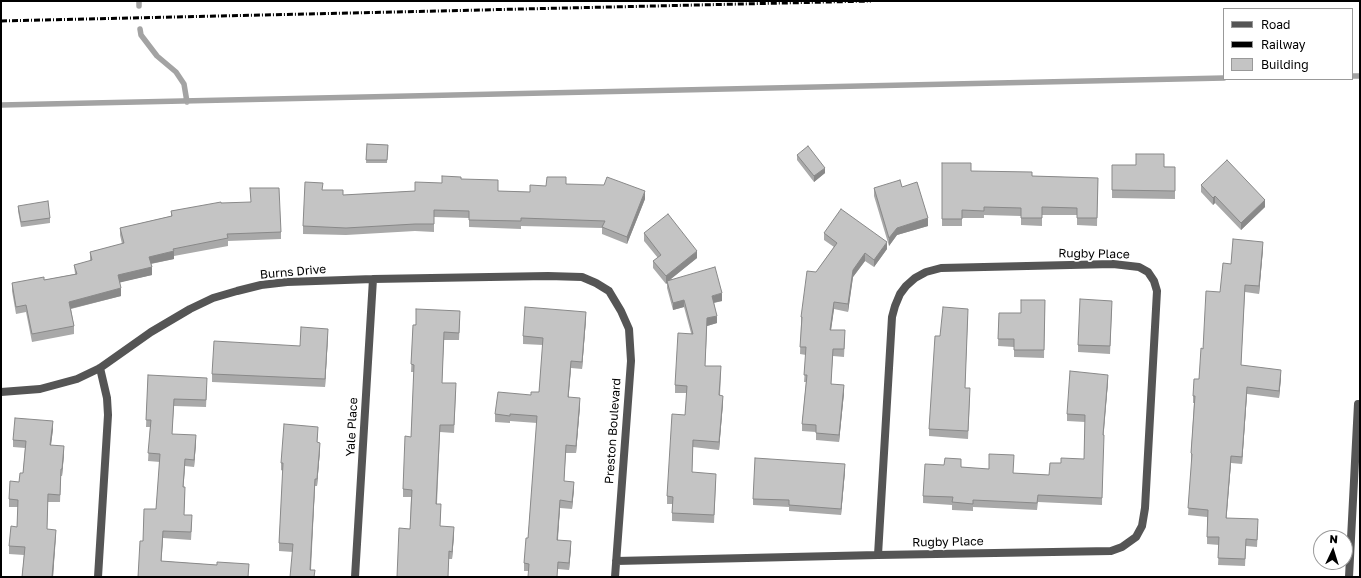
<!DOCTYPE html>
<style>
body{margin:0}
#map{position:relative;width:1361px;height:578px;overflow:hidden;background:#fff;font-family:"Golos Text",sans-serif}
canvas{display:block}
.frame{position:absolute;inset:0;border:2px solid #000;pointer-events:none}
.legend{position:absolute;left:1223px;top:8px;width:130px;height:72px;box-sizing:border-box;background:#fff;border:1px solid #999;margin:0;padding:5px 7px;list-style:none;font-size:12px;color:#000}
.legend li{display:flex;align-items:center;gap:8px;height:20px}
.legend b{width:20px;border:1px solid #999}
.north{position:absolute;left:1313px;top:530px;width:40px;height:40px;box-sizing:border-box;background:#fff;border:1px solid #999;border-radius:50%;rotate:4deg;font-size:11px;font-weight:700;line-height:16px;text-align:center;color:#000}
.north::after{content:'';display:block;margin:auto;width:14px;height:18px;background:#000;clip-path:polygon(50% 0,100% 100%,50% 72%,0 100%)}
</style>
<div id="map">
<canvas width="1361" height="578"></canvas>
<div class="frame"></div>
<ul class="legend">
<li><b style="height:5px;background:#555"></b>Road</li>
<li><b style="height:5px;background:#000"></b>Railway</li>
<li><b style="height:11px;background:#c4c4c4"></b>Building</li>
</ul>
<div class="north">N</div>
</div>
<script>
const c = document.querySelector('canvas').getContext('2d');
c.lineJoin = 'round';
function shape(rows) {
  const path = new Path2D();
  for (const r of rows) {
    path.moveTo(r[0], r[1]);
    for (let i = 2; i < r.length; i += 2) path.lineTo(r[i], r[i + 1]);
  }
  return path;
}
function trace(path, color, width, dash) {
  c.strokeStyle = color;
  c.lineWidth = width;
  c.lineCap = dash ? 'butt' : 'round';
  c.setLineDash(dash || []);
  c.stroke(path);
}
function fill(path, color) {
  c.fillStyle = color;
  c.fill(path, 'evenodd');
}
function drawText(font, color, halo, rows, align = 'center') {
  c.font = font + ' "Golos Text",sans-serif';
  c.lineWidth = 3.5;
  c.setLineDash([]);
  c.textBaseline = 'middle';
  c.strokeStyle = halo;
  c.fillStyle = color;
  for (const [text, x, y, turn = 0] of rows) {
    c.save();
    c.translate(x, y);
    c.rotate((+turn || 0) * Math.PI / 180);
    c.textAlign = isNaN(turn) ? turn : align;
    if (halo) c.strokeText(text, 0, 0);
    c.fillText(text, 0, 0);
    c.restore();
  }
}
trace(shape([
 [139,1,139,6],
 [140,29,141,35,157,56,176,72,184,84,187,102],
 [1352,76,1360,76],
 [1,105,1224,78]
]), '#a3a3a3', 5.5);
trace(shape([
 [1349,577,1358,404]
]), '#555', 8);
trace(shape([
 [1113,264,1139,267,1148,272,1154,281,1157,291,1145,508,1142,526,1136,537,1122,547,1111,551,878,555,892,317,895,306,900,294,906,286,915,278,926,272,941,268,1113,264],
 [1,392,40,389,77,379,100,368,151,332,190,309,213,298,237,291,261,285,287,282,373,279,548,276,582,277,596,283,609,291,621,311,629,329,631,361,615,577],
 [616,561,878,555],
 [98,577,108,415,107,398,100,368],
 [355,577,373,279]
]), '#555', 8);
trace(shape([
 [1,21,871,1]
]), '#000', 3, [6, 2, 1, 2]);
fill(shape([
 [367,144,388,145,387,163,366,163],
 [797,155,825,173,814,182,797,160],
 [942,163,971,171,1032,176,1098,178,1097,226,1077,225,1077,215,1042,215,1042,226,1021,225,1021,216,984,215,984,218,962,218,962,226,942,226],
 [1112,165,1175,167,1175,199,1112,198],
 [461,179,498,191,530,192,546,186,566,184,645,199,627,244,602,234,602,228,521,226,521,229,469,227,469,218,434,217,434,232,415,231,346,235,303,234,303,226,323,190,343,195,415,191,442,183],
 [1201,185,1265,207,1241,230,1215,203,1213,205,1201,192],
 [902,187,928,226,897,235,889,246,874,196,874,188],
 [221,203,281,232,281,239,228,241,228,246,174,256,174,259,151,264,152,275,120,282,121,296,71,309,74,326,74,334,32,342,26,312,16,314,12,291,12,283,44,280,75,274,74,265,90,261,90,252,122,244,120,235,120,228,171,216,171,211],
 [18,206,50,218,50,223,21,227,18,211],
 [644,233,697,258,671,279,722,301,714,303,717,323,707,326,705,366,721,374,720,396,723,403,719,450,693,447,692,472,716,481,714,523,672,521,672,504,667,504,667,496,685,415,687,393,675,393,675,385,691,333,684,307,673,310,667,288,667,283,666,284,653,268,653,261,658,258,644,241],
 [824,233,887,249,874,267,865,261,853,277,848,312,834,309,831,330,845,338,844,357,833,356,831,384,844,393,839,442,816,440,816,432,802,431,802,424,806,382,804,382,806,355,800,354,801,324,801,317,816,272,834,247,824,240],
 [1263,249,1259,294,1245,292,1241,365,1281,378,1279,398,1247,394,1242,464,1231,463,1226,518,1258,527,1257,547,1246,546,1245,566,1218,565,1219,545,1207,544,1207,517,1188,515,1192,461,1191,461,1191,453,1194,403,1193,403,1193,396,1199,379,1203,349,1231,264],
 [1045,300,1044,358,1014,357,1014,347,998,346,999,313,1021,313],
 [1112,308,1110,354,1078,352,1078,345],
 [968,316,965,388,970,396,968,439,929,436,929,429,940,336],
 [460,319,459,340,444,340,442,383,456,391,454,433,440,432,437,504,441,511,440,526,454,535,452,559,449,559,410,529,411,497,403,497,403,489,411,437,414,372,411,372,413,325],
 [586,319,582,369,571,368,568,397,580,406,576,453,566,453,564,481,574,489,572,509,560,508,558,540,571,548,569,570,558,569,528,571,524,571,524,563,528,538,537,423,510,421,510,423,495,422,495,414,531,395,539,392,543,345,523,344,523,336],
 [328,336,325,387,212,382,212,374,300,346],
 [148,375,207,386,206,407,174,406,172,434,196,443,194,467,185,466,183,487,185,494,184,515,192,523,191,540,163,538,161,561,217,565,249,564,138,577,143,541,156,509,160,462,148,461,150,427,146,427],
 [1108,382,1103,435,1102,505,1038,502,1037,510,973,507,973,511,952,510,952,505,923,503,923,496,961,467,1013,473,1049,475,1084,459,1085,422,1067,421,1067,414],
 [53,429,51,445,64,454,62,476,61,476,60,502,48,502,47,529,56,537,53,577,22,577,24,555,9,554,9,546,17,527,18,507,9,507,9,499,19,482,23,473,25,448,13,447,13,440],
 [318,434,317,443,320,450,317,486,315,486,311,570,315,577,293,552,279,551,279,543,283,471,281,470,281,463],
 [845,471,841,515,789,511,789,507,753,505,753,499]
]), '#a9a9a9');
fill(shape([
 [825,168,825,173,814,182,814,176],
 [645,191,645,199,627,244,627,237],
 [1215,196,1215,203,1213,205,1213,198],
 [1265,200,1265,207,1241,230,1241,223],
 [928,218,928,226,897,235,889,246,889,238,897,228],
 [887,242,887,249,874,267,874,260],
 [1263,242,1263,249,1259,294,1259,286],
 [174,251,174,259,149,264,149,257],
 [697,251,697,258,667,282,667,281,667,283,666,284,666,276],
 [865,253,865,261,853,277,848,312,848,304,853,270],
 [152,267,152,275,118,283,118,275],
 [121,288,121,296,69,309,69,302],
 [722,293,722,301,712,303,712,296],
 [684,300,684,307,673,310,673,303],
 [834,302,834,309,830,337,830,330],
 [586,312,586,319,582,369,582,362],
 [717,316,717,323,707,326,705,373,707,318],
 [328,329,328,336,325,387,325,379],
 [571,361,571,368,568,405,568,397],
 [1281,370,1281,378,1279,398,1279,391],
 [1108,375,1108,382,1103,442,1103,435],
 [844,385,844,393,839,442,839,435],
 [1247,387,1247,394,1242,464,1242,457],
 [723,396,723,403,719,450,719,442],
 [580,398,580,406,576,453,576,446],
 [53,421,53,429,50,452,50,445],
 [196,435,196,443,194,467,194,460],
 [320,443,320,450,317,486,317,479],
 [64,446,64,454,62,476,62,469],
 [1231,456,1231,463,1226,525,1226,518],
 [185,459,185,466,183,494,183,487],
 [845,464,845,471,841,515,841,509],
 [315,479,315,486,310,577,310,570],
 [574,482,574,489,572,509,572,502],
 [560,500,560,508,557,547,557,540],
 [454,527,454,535,452,559,452,552],
 [56,530,53,577,52,577],
 [163,531,163,538,161,568,161,561],
 [571,541,571,548,569,570,569,563]
]), '#898989');
const building = shape([
 [367,144,388,145,387,160,366,160,367,144],
 [808,146,825,168,814,176,797,155,808,146],
 [1136,154,1164,154,1164,167,1175,167,1175,191,1112,190,1112,165,1136,165,1136,154],
 [1227,160,1265,200,1241,223,1215,196,1213,198,1201,185,1227,160],
 [942,163,971,163,971,171,1032,172,1032,176,1098,178,1097,218,1077,218,1077,208,1042,207,1042,218,1021,218,1021,208,984,207,984,211,962,210,962,219,942,219,942,163],
 [442,176,461,177,461,179,498,180,498,191,530,192,530,185,546,186,547,177,566,177,566,184,604,185,607,177,645,191,627,237,602,227,605,221,521,218,521,221,469,220,469,211,434,210,434,224,415,224,346,228,303,226,305,182,323,183,322,190,343,190,343,195,415,191,415,182,442,183,442,176],
 [900,180,902,187,917,182,928,218,897,228,889,238,874,188,900,180],
 [250,188,279,188,281,232,227,234,228,238,173,249,174,251,149,257,152,267,118,275,121,288,69,302,74,326,32,334,26,305,16,307,12,283,44,277,44,280,77,274,74,265,92,260,90,252,124,243,120,228,172,216,171,211,221,202,221,203,251,202,250,188],
 [48,201,50,218,21,222,18,206,48,201],
 [841,209,887,242,874,260,865,253,853,270,848,304,834,302,830,330,845,330,844,349,833,349,831,384,844,385,839,435,816,433,816,425,802,424,807,375,804,375,806,347,800,347,802,317,801,317,807,271,816,272,837,243,824,233,841,209],
 [668,214,697,251,666,276,653,261,661,255,644,233,668,214],
 [1233,239,1263,242,1259,286,1245,285,1241,365,1281,370,1279,391,1247,387,1242,457,1231,456,1226,518,1258,519,1257,540,1246,539,1245,559,1218,558,1219,537,1207,537,1208,510,1188,508,1192,454,1191,453,1195,396,1193,396,1194,379,1199,379,1201,348,1203,349,1206,291,1220,292,1223,263,1231,264,1233,239],
 [715,267,722,293,712,296,717,316,707,318,705,366,721,366,719,395,723,396,719,442,693,440,692,472,716,474,714,515,672,513,673,497,667,496,672,414,685,415,687,386,675,385,678,333,693,334,684,300,673,303,667,281,715,267],
 [1080,299,1112,301,1110,346,1078,345,1080,299],
 [1021,300,1045,300,1044,350,1014,350,1014,339,998,339,999,313,1021,313,1021,300],
 [525,307,586,312,582,362,571,361,568,397,580,398,576,446,566,445,564,481,574,482,572,502,560,500,557,540,571,541,569,563,558,562,557,577,528,577,529,564,524,563,526,538,528,538,537,416,510,414,510,416,495,414,498,392,531,395,531,392,539,392,543,338,523,336,525,307],
 [943,307,968,309,965,388,970,388,968,431,929,429,935,336,940,336,943,307],
 [416,309,460,311,459,333,444,332,442,383,456,383,454,425,440,425,436,504,441,504,440,526,454,527,452,552,449,551,448,577,397,577,399,528,410,529,412,490,403,489,405,436,411,437,414,365,411,364,413,325,416,325,416,309],
 [301,327,328,329,325,379,212,374,214,341,300,346,301,327],
 [1070,371,1108,375,1103,435,1104,435,1102,498,1038,495,1037,503,973,500,973,504,952,502,953,497,923,496,925,464,944,465,945,458,961,459,961,467,989,469,989,454,1014,455,1013,473,1049,475,1050,463,1061,463,1061,458,1084,459,1085,415,1067,414,1070,371],
 [148,375,207,378,206,400,174,399,172,434,196,435,194,460,185,459,183,487,185,487,184,515,192,515,191,532,163,531,161,561,217,565,217,562,249,564,248,577,138,577,140,541,143,541,144,509,156,509,160,454,148,453,151,420,146,420,148,375],
 [15,418,53,421,50,445,64,446,62,469,61,469,60,495,48,494,47,529,56,530,52,577,22,577,25,547,9,546,11,526,17,527,18,500,9,499,10,481,19,482,20,473,23,473,26,441,13,440,15,418],
 [284,424,318,427,317,442,320,443,317,479,315,479,310,570,315,570,314,577,290,577,293,544,279,543,283,463,281,463,284,424],
 [755,458,845,464,841,509,789,505,789,500,753,499,755,458]
]);
fill(building, '#c4c4c4');
trace(building, '#898989', 1);
drawText('12px', '#000', '#fff', [
 ["Rugby Place",1094,254,1],
 ["Burns Drive",293,272,-5],
 ["Yale Place",352,427,-87],
 ["Preston Boulevard",613,431,-86],
 ["Rugby Place",948,542,-1]
]);
</script>
